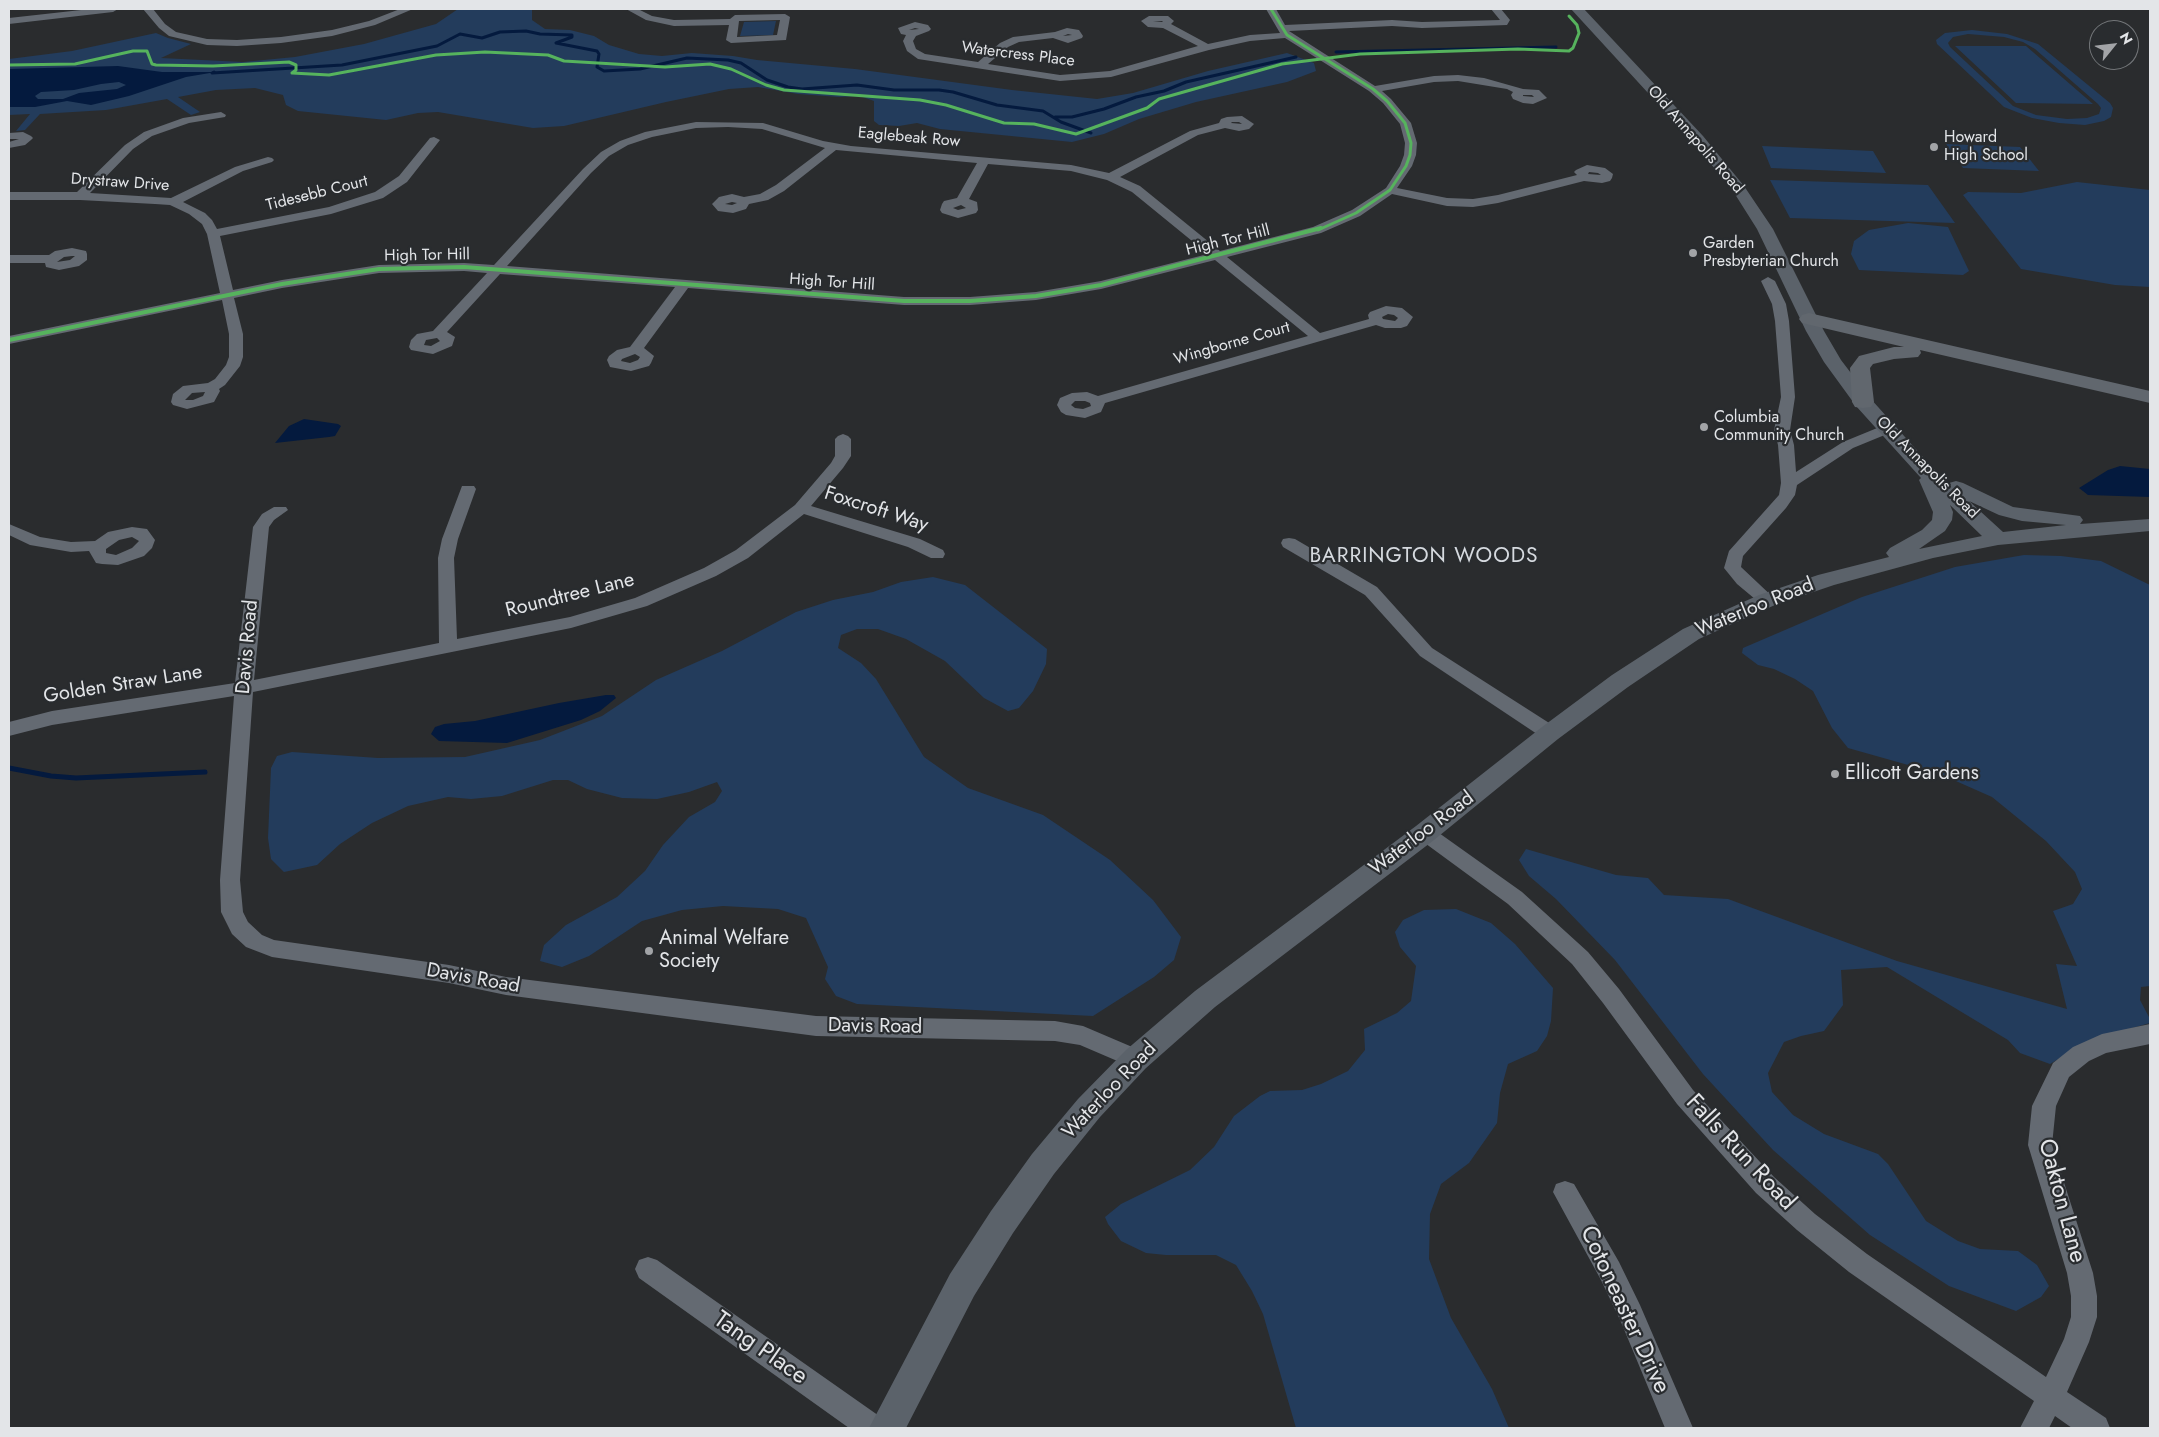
<!DOCTYPE html>
<style>
body{margin:0}
#map{position:relative;width:2159px;height:1437px;overflow:hidden;background:#2a2c2e;font-family:Jost,sans-serif}
canvas{display:block}
.frame{position:absolute;inset:0;border:10px solid #e3e5e8;pointer-events:none}
.north{position:absolute;left:2089px;top:20px;width:50px;height:50px;box-sizing:border-box;background:#292c2f;border:1px solid #737679;border-radius:50%;rotate:61deg;font-size:14px;font-weight:700;line-height:20px;text-align:center;color:#e3e5e8}
.north::after{content:'';display:block;margin:auto;width:18px;height:22px;background:#a2a4a7;clip-path:polygon(50% 0,100% 100%,50% 72%,0 100%)}
</style>
<div id="map">
<canvas width="2159" height="1437"></canvas>
<div class="frame"></div>
<div class="north">N</div>
</div>
<script>
const c = document.querySelector('canvas').getContext('2d');
c.lineJoin = 'round';
function fill(path, color) {
  c.fillStyle = color;
  c.fill(path, 'evenodd');
}
function shape(rows) {
  const path = new Path2D();
  for (const r of rows) {
    path.moveTo(r[0], r[1]);
    for (let i = 2; i < r.length; i += 2) path.lineTo(r[i], r[i + 1]);
  }
  return path;
}
function trace(path, color, width, dash) {
  c.strokeStyle = color;
  c.lineWidth = width;
  c.lineCap = dash ? 'butt' : 'round';
  c.setLineDash(dash || []);
  c.stroke(path);
}
function drawText(font, color, halo, rows, align = 'center') {
  c.font = font + ' Jost,sans-serif';
  c.lineWidth = 4.5;
  c.setLineDash([]);
  c.textBaseline = 'middle';
  c.strokeStyle = halo;
  c.fillStyle = color;
  for (const [text, x, y, turn = 0] of rows) {
    c.save();
    c.translate(x, y);
    c.rotate((+turn || 0) * Math.PI / 180);
    c.textAlign = isNaN(turn) ? turn : align;
    if (halo) c.strokeText(text, 0, 0);
    c.fillText(text, 0, 0);
    c.restore();
  }
}
fill(shape([
 [458,9,532,9,532,20,545,29,570,30,594,36,609,45,639,54,662,56,692,53,733,56,757,60,855,69,1012,90,1097,99,1133,93,1208,71,1287,53,1314,63,1316,71,1287,82,1196,102,1139,119,1104,134,1072,142,940,129,917,123,899,126,879,125,874,121,874,101,860,96,839,97,798,94,758,87,729,89,666,102,564,126,533,128,438,112,418,113,386,120,298,111,286,105,283,95,255,88,216,90,178,97,200,112,191,115,167,99,106,110,40,114,25,130,16,131,30,114,9,115,9,59,72,51,156,33,168,38,191,44,161,58,243,62,295,57,364,44,436,24],
 [776,21,773,35,740,36,744,22],
 [1972,30,2007,34,2038,44,2110,103,2113,108,2111,117,2104,121,2085,125,2059,123,2032,118,2004,107,1937,44,1936,40,1945,33],
 [1968,34,2004,37,2023,42,2035,49,2098,104,2101,108,2099,114,2087,118,2067,119,2036,115,2013,106,1950,47,1948,43,1953,37],
 [1955,46,2026,46,2093,104,2016,103],
 [1946,144,2020,147,2039,171,1963,168],
 [1762,146,1873,151,1886,173,1771,168],
 [1770,180,1928,185,1955,223,1790,218],
 [2077,182,2150,190,2150,287,2115,285,2021,269,1963,195,1968,192,2021,193],
 [1908,223,1948,227,1969,271,1963,275,1859,270,1851,254,1854,241,1869,230],
 [2024,555,2061,556,2101,561,2150,585,2150,986,2141,987,2140,1000,2150,1019,2150,1023,2090,1040,2050,1064,2020,1053,2008,1040,1887,967,1841,970,1843,1005,1824,1031,1801,1036,1784,1042,1768,1073,1772,1092,1793,1115,1824,1134,1878,1154,1888,1164,1926,1221,1958,1241,1980,1249,2018,1251,2037,1265,2049,1286,2041,1297,2016,1311,1949,1286,1870,1235,1773,1150,1703,1074,1615,960,1556,899,1529,876,1519,860,1526,849,1616,875,1648,878,1664,895,1728,899,1897,961,2067,1009,2056,964,2077,966,2053,911,2073,904,2082,889,2075,872,2046,841,1992,797,1940,774,1848,748,1832,728,1813,691,1795,679,1774,669,1758,665,1742,653,1743,648,1862,597,1955,567],
 [933,577,965,585,1047,649,1046,664,1033,691,1019,708,1008,711,984,698,945,661,906,639,878,629,857,629,841,635,838,648,861,663,876,679,924,757,968,788,1043,815,1110,860,1153,900,1181,937,1174,960,1154,977,1093,1016,857,1004,836,996,825,979,828,967,806,918,778,909,723,906,682,910,642,921,589,956,562,967,540,961,544,945,566,925,617,897,645,871,663,845,689,817,715,802,722,791,717,782,689,792,657,799,622,798,587,789,568,780,553,780,502,796,471,799,448,797,408,806,372,823,340,844,317,865,284,872,271,859,268,838,271,768,277,756,292,752,378,758,465,757,540,740,602,716,656,680,722,651,796,612,833,600,873,592,901,582],
 [1456,909,1491,923,1515,944,1553,988,1551,1021,1547,1036,1537,1051,1508,1064,1500,1093,1497,1123,1469,1163,1441,1184,1430,1214,1429,1259,1451,1318,1492,1389,1509,1428,1296,1428,1263,1314,1252,1291,1236,1265,1216,1255,1166,1255,1146,1253,1121,1241,1108,1224,1105,1217,1121,1204,1190,1170,1214,1147,1234,1116,1260,1096,1270,1091,1302,1090,1321,1084,1348,1071,1365,1050,1364,1029,1397,1013,1411,1001,1416,966,1400,947,1395,932,1403,920,1424,910]
]), '#233c5c');
fill(shape([
 [118,66,162,72,216,72,186,77,129,96,91,105,67,101,35,107,9,107,9,69],
 [119,82,126,85,117,89,79,93,63,99,38,99,35,96,41,92,74,90,101,84],
 [304,419,338,424,341,426,335,436,329,437,275,443,289,426],
 [2120,466,2150,469,2150,497,2088,495,2079,488,2108,470],
 [606,695,614,695,616,698,600,711,581,720,507,743,439,741,431,734,435,727,444,724,475,721,559,703]
]), '#041a3e');
trace(shape([
 [1336,52,1556,47],
 [214,72,212,73,342,65,437,46,460,34,482,38,500,32,526,31,540,34,572,35,572,37,556,43,597,51,599,54,597,67,604,71,640,69,687,58,728,60,741,63,767,80,788,87,802,89,857,85,894,90,939,90,953,92,997,105,1043,111,1061,122,1091,133],
 [1055,117,1072,117,1104,109,1136,97,1164,91,1186,82,1296,57]
]), '#041a3e', 3);
trace(shape([
 [9,768,51,776,76,778,205,772]
]), '#041a3e', 5);
fill(shape([
 [90,9,118,9,113,12,9,24,9,18,90,9],
 [143,9,153,9,165,24,176,32,207,39,237,40,281,37,332,30,369,21,400,9,413,9,375,25,332,36,281,43,237,46,207,45,169,36,159,28,143,9],
 [626,9,638,9,652,16,674,20,730,19,735,15,785,14,790,17,786,40,731,43,726,40,729,25,674,26,646,20,626,9],
 [780,20,777,35,737,37,739,21,780,20],
 [1266,9,1276,9,1285,25,1392,20,1422,22,1500,20,1491,9,1501,9,1510,20,1507,25,1422,28,1392,26,1289,31,1375,86,1434,76,1458,75,1484,78,1523,89,1539,90,1547,98,1533,104,1523,103,1513,99,1511,95,1513,92,1507,89,1458,81,1434,82,1382,91,1391,99,1411,123,1417,143,1416,155,1412,166,1397,188,1447,198,1473,199,1498,195,1577,175,1574,172,1576,170,1587,165,1605,168,1613,174,1612,178,1610,181,1602,183,1584,181,1498,203,1473,207,1447,206,1392,194,1360,216,1321,233,1227,257,1320,333,1369,319,1368,315,1370,312,1386,306,1402,308,1413,317,1407,326,1401,328,1385,328,1376,325,1105,403,1101,412,1085,418,1066,415,1061,412,1057,405,1060,398,1072,393,1087,392,1098,396,1308,336,1215,260,1101,289,1036,300,970,305,904,305,688,288,644,348,654,356,651,363,649,366,631,371,610,367,607,360,609,356,617,350,630,347,675,287,500,274,447,332,455,337,452,346,433,354,411,350,409,347,411,340,417,334,433,331,487,273,464,271,379,273,282,288,234,298,243,334,243,357,240,366,225,385,219,389,220,391,214,402,187,409,173,405,171,402,173,394,183,386,208,383,215,379,226,365,229,357,229,334,222,300,9,344,9,336,220,293,207,234,202,224,189,214,170,205,155,204,80,200,9,200,9,192,77,192,125,145,144,132,183,118,221,112,226,115,225,117,189,123,152,136,133,149,90,193,171,198,235,167,268,157,272,158,274,160,272,162,243,171,183,202,205,213,212,220,217,229,329,207,375,192,399,176,430,138,434,137,440,140,407,182,383,198,331,214,220,236,233,290,282,280,379,265,464,263,494,265,583,169,601,152,620,141,645,132,696,122,763,123,823,141,851,146,1071,165,1109,173,1190,131,1219,123,1221,119,1227,117,1242,116,1254,124,1249,129,1239,131,1225,128,1198,135,1120,177,1140,186,1220,251,1313,227,1352,210,1386,188,1400,166,1404,155,1405,143,1400,124,1383,103,1369,91,1285,38,1250,41,1209,50,1111,77,1060,81,918,59,907,51,903,41,906,35,901,34,898,28,915,22,928,25,931,29,929,31,916,36,913,41,916,49,925,54,978,62,1000,43,1013,37,1055,32,1067,28,1079,30,1083,36,1082,38,1068,43,1053,38,1019,42,1008,47,988,64,1060,75,1110,71,1198,46,1163,28,1148,27,1141,21,1149,16,1168,16,1174,21,1171,24,1208,44,1250,35,1280,33,1266,9],
 [1153,21,1163,21,1162,22,1153,21],
 [915,28,919,29,909,30,915,28],
 [1068,34,1072,35,1063,36,1068,34],
 [1532,95,1534,97,1523,96,1523,95,1532,95],
 [1239,122,1242,124,1231,123,1232,122,1239,122],
 [728,127,762,129,825,148,776,185,760,194,744,197,732,194,719,197,712,204,718,211,733,213,746,209,749,204,768,200,784,191,836,150,977,163,957,198,944,201,942,204,940,210,942,213,958,218,976,213,978,210,977,202,969,199,988,164,1071,171,1107,180,1132,192,1208,254,1101,281,1036,292,970,297,904,297,507,266,591,173,609,156,628,145,652,137,696,128,728,127],
 [1589,172,1598,173,1601,175,1588,174,1589,172],
 [732,202,737,203,732,205,725,204,732,202],
 [961,205,966,208,958,210,953,208,961,205],
 [1388,314,1394,315,1398,318,1395,321,1383,319,1382,317,1388,314],
 [437,338,440,341,431,346,424,345,426,340,437,338],
 [635,354,640,357,638,360,630,363,621,361,622,359,635,354],
 [205,392,203,396,193,400,185,400,192,393,205,392],
 [1075,401,1085,401,1090,403,1091,406,1083,409,1075,408,1071,405,1075,401],
 [23,132,31,136,33,138,31,140,25,145,9,148,9,142,19,139,9,139,9,133,23,132],
 [72,248,86,251,87,254,87,260,79,266,59,270,46,267,45,263,9,263,9,255,49,255,55,251,72,248],
 [72,256,75,256,70,260,57,262,64,257,72,256],
 [1768,277,1775,281,1786,304,1789,321,1795,397,1790,430,1794,445,1796,472,1843,442,1887,424,1892,426,1895,429,1892,432,1853,448,1797,485,1795,495,1786,508,1743,556,1741,567,1776,600,1773,604,1767,605,1761,604,1737,584,1724,568,1729,551,1779,495,1781,483,1778,445,1774,430,1781,397,1775,321,1772,304,1761,281,1768,277],
 [843,434,848,436,851,439,851,456,843,468,811,506,920,539,943,550,945,554,943,558,931,558,908,547,804,514,748,558,716,576,647,606,571,628,253,692,240,880,243,912,248,922,262,935,274,940,449,965,506,977,816,1016,1055,1021,1083,1026,1144,1052,1148,1059,1144,1066,1136,1069,1080,1045,1055,1041,816,1036,506,995,449,983,272,957,246,947,232,934,221,912,220,880,234,696,52,725,9,736,9,722,52,711,235,683,253,527,262,514,274,507,286,507,288,510,274,520,269,527,254,680,439,643,438,558,442,539,462,486,474,486,476,489,458,539,454,558,457,639,570,617,635,598,704,568,736,550,795,505,831,463,835,456,835,439,838,436,843,434],
 [9,524,40,537,71,542,95,541,108,532,132,527,147,529,155,540,152,548,144,556,118,565,102,564,96,563,89,551,71,552,30,545,9,535,9,524],
 [132,537,139,541,132,548,116,555,106,553,106,549,119,540,132,537],
 [1289,538,1295,539,1377,587,1432,648,1557,728,1559,733,1557,738,1550,740,1543,738,1420,656,1365,595,1283,547,1281,543,1283,539,1289,538],
 [1425,825,1432,828,1522,892,1588,952,1619,989,1693,1090,1774,1177,1815,1214,1867,1254,2046,1377,2064,1339,2071,1317,2071,1296,2067,1273,2028,1145,2032,1106,2053,1063,2073,1047,2102,1034,2150,1024,2150,1044,2106,1053,2089,1061,2069,1077,2056,1106,2052,1145,2093,1273,2097,1296,2097,1317,2089,1342,2067,1392,2106,1418,2110,1428,2072,1428,2055,1416,2049,1428,2020,1428,2034,1401,1849,1272,1797,1230,1756,1193,1677,1104,1603,1003,1572,964,1508,904,1418,838,1415,833,1418,828,1425,825],
 [1565,1181,1574,1184,1619,1262,1640,1305,1693,1428,1665,1428,1621,1322,1601,1280,1553,1192,1556,1184,1565,1181],
 [648,1257,657,1260,882,1418,886,1428,849,1428,639,1278,635,1269,639,1260,648,1257]
]), '#646a72');
fill(shape([
 [1571,9,1584,9,1703,136,1744,186,1773,229,1824,331,1841,360,1870,398,1931,466,1949,483,1956,481,1963,483,2013,507,2080,516,2083,520,2080,524,2150,519,2150,531,1998,545,1933,558,1834,585,1775,605,1699,639,1628,687,1558,739,1434,840,1215,1007,1146,1068,1100,1117,1054,1174,1013,1233,974,1296,906,1428,869,1428,950,1274,991,1211,1032,1154,1078,1099,1126,1050,1195,991,1416,826,1542,727,1612,675,1683,629,1759,595,1818,575,1889,557,1886,553,1890,548,1922,530,1932,520,1933,512,1919,480,1921,478,1856,406,1824,362,1806,331,1757,229,1733,191,1693,142,1571,9],
 [1969,501,1999,515,2022,521,2066,525,2003,532,1969,501],
 [1950,505,1982,536,1919,549,1945,531,1952,520,1953,512,1950,505]
]), '#5b626a');
fill(shape([
 [1809,313,2150,391,2150,403,1920,350,1921,353,1918,357,1894,359,1873,364,1870,368,1874,402,1871,407,1863,408,1855,407,1852,402,1850,368,1859,356,1894,347,1904,347,1802,323,1799,319,1802,315,1809,313]
]), '#61676e');
trace(shape([
 [1271,9,1287,35,1373,89,1387,101,1405,123,1411,143,1410,155,1406,166,1390,190,1356,213,1318,230],
 [9,65,75,64,133,51,147,51,152,64,156,65,213,66,289,62,296,65,296,70,292,73],
 [292,73,329,75,436,55,485,52,548,55,564,61,665,67,710,64,731,69,766,85,784,90,920,100,946,105,1004,123,1034,124,1076,134,1147,108,1159,99,1282,64,1360,54,1518,49,1569,51,1573,48,1579,33,1577,25,1569,16]
]), '#56b35d', 3);
trace(shape([
 [9,340,282,284,379,269,464,267,904,301,970,301,1036,296,1101,285,1321,228]
]), '#56b35d', 4);
for (const [x, y, r, color] of [
 [1934,147,5,"#a2a4a7"],
 [1693,253,5,"#a2a4a7"],
 [1704,427,5,"#a2a4a7"],
 [1835,774,5,"#a2a4a7"],
 [649,951,5,"#a2a4a7"]
]) {
  const dot = new Path2D();
  dot.arc(x, y, r, 0, 2 * Math.PI);
  c.fillStyle = color;
  c.fill(dot);
  trace(dot, '#292c2f', 2);
}
drawText('16px', '#e3e5e8', '#292c2f', [
 ["Watercress Place",1018,55,7],
 ["Eaglebeak Row",909,138,5],
 ["Old Annapolis Road",1695,140,49],
 ["Drystraw Drive",120,183,4],
 ["Tidesebb Court",317,194,-14],
 ["High Tor Hill",1228,241,-14],
 ["High Tor Hill",427,256,-1],
 ["High Tor Hill",832,283,4],
 ["Wingborne Court",1232,344,-16],
 ["Old Annapolis Road",1927,468,45]
]);
drawText('16px', '#e3e5e8', '#292c2f', [
 ["Howard",1944,138],
 ["High School",1944,156],
 ["Garden",1703,244],
 ["Presbyterian Church",1703,262],
 ["Columbia",1714,418],
 ["Community Church",1714,436]
], 'left');
drawText('20px', '#e3e5e8', '#292c2f', [
 ["Foxcroft Way",876,510,18],
 ["Roundtree Lane",570,596,-14],
 ["Waterloo Road",1755,608,-22],
 ["Davis Road",248,647,-85],
 ["Golden Straw Lane",123,685,-9],
 ["Waterloo Road",1422,834,-37],
 ["Davis Road",473,979,10],
 ["Davis Road",875,1027,1],
 ["Waterloo Road",1110,1091,-46]
]);
drawText('20px', '#e3e5e8', '#292c2f', [
 ["Ellicott Gardens",1845,774],
 ["Animal Welfare",659,939],
 ["Society",659,962]
], 'left');
c.letterSpacing = '1px';
drawText('21px', '#d6dadf', '#292c2f', [
 ["BARRINGTON WOODS",1424,557]
]);
c.letterSpacing = '0px';
drawText('24px', '#e3e5e8', '#292c2f', [
 ["Falls Run Road",1740,1153,47],
 ["Oakton Lane",2061,1201,75],
 ["Cotoneaster Drive",1624,1310,65],
 ["Tang Place",760,1349,35]
]);
</script>
